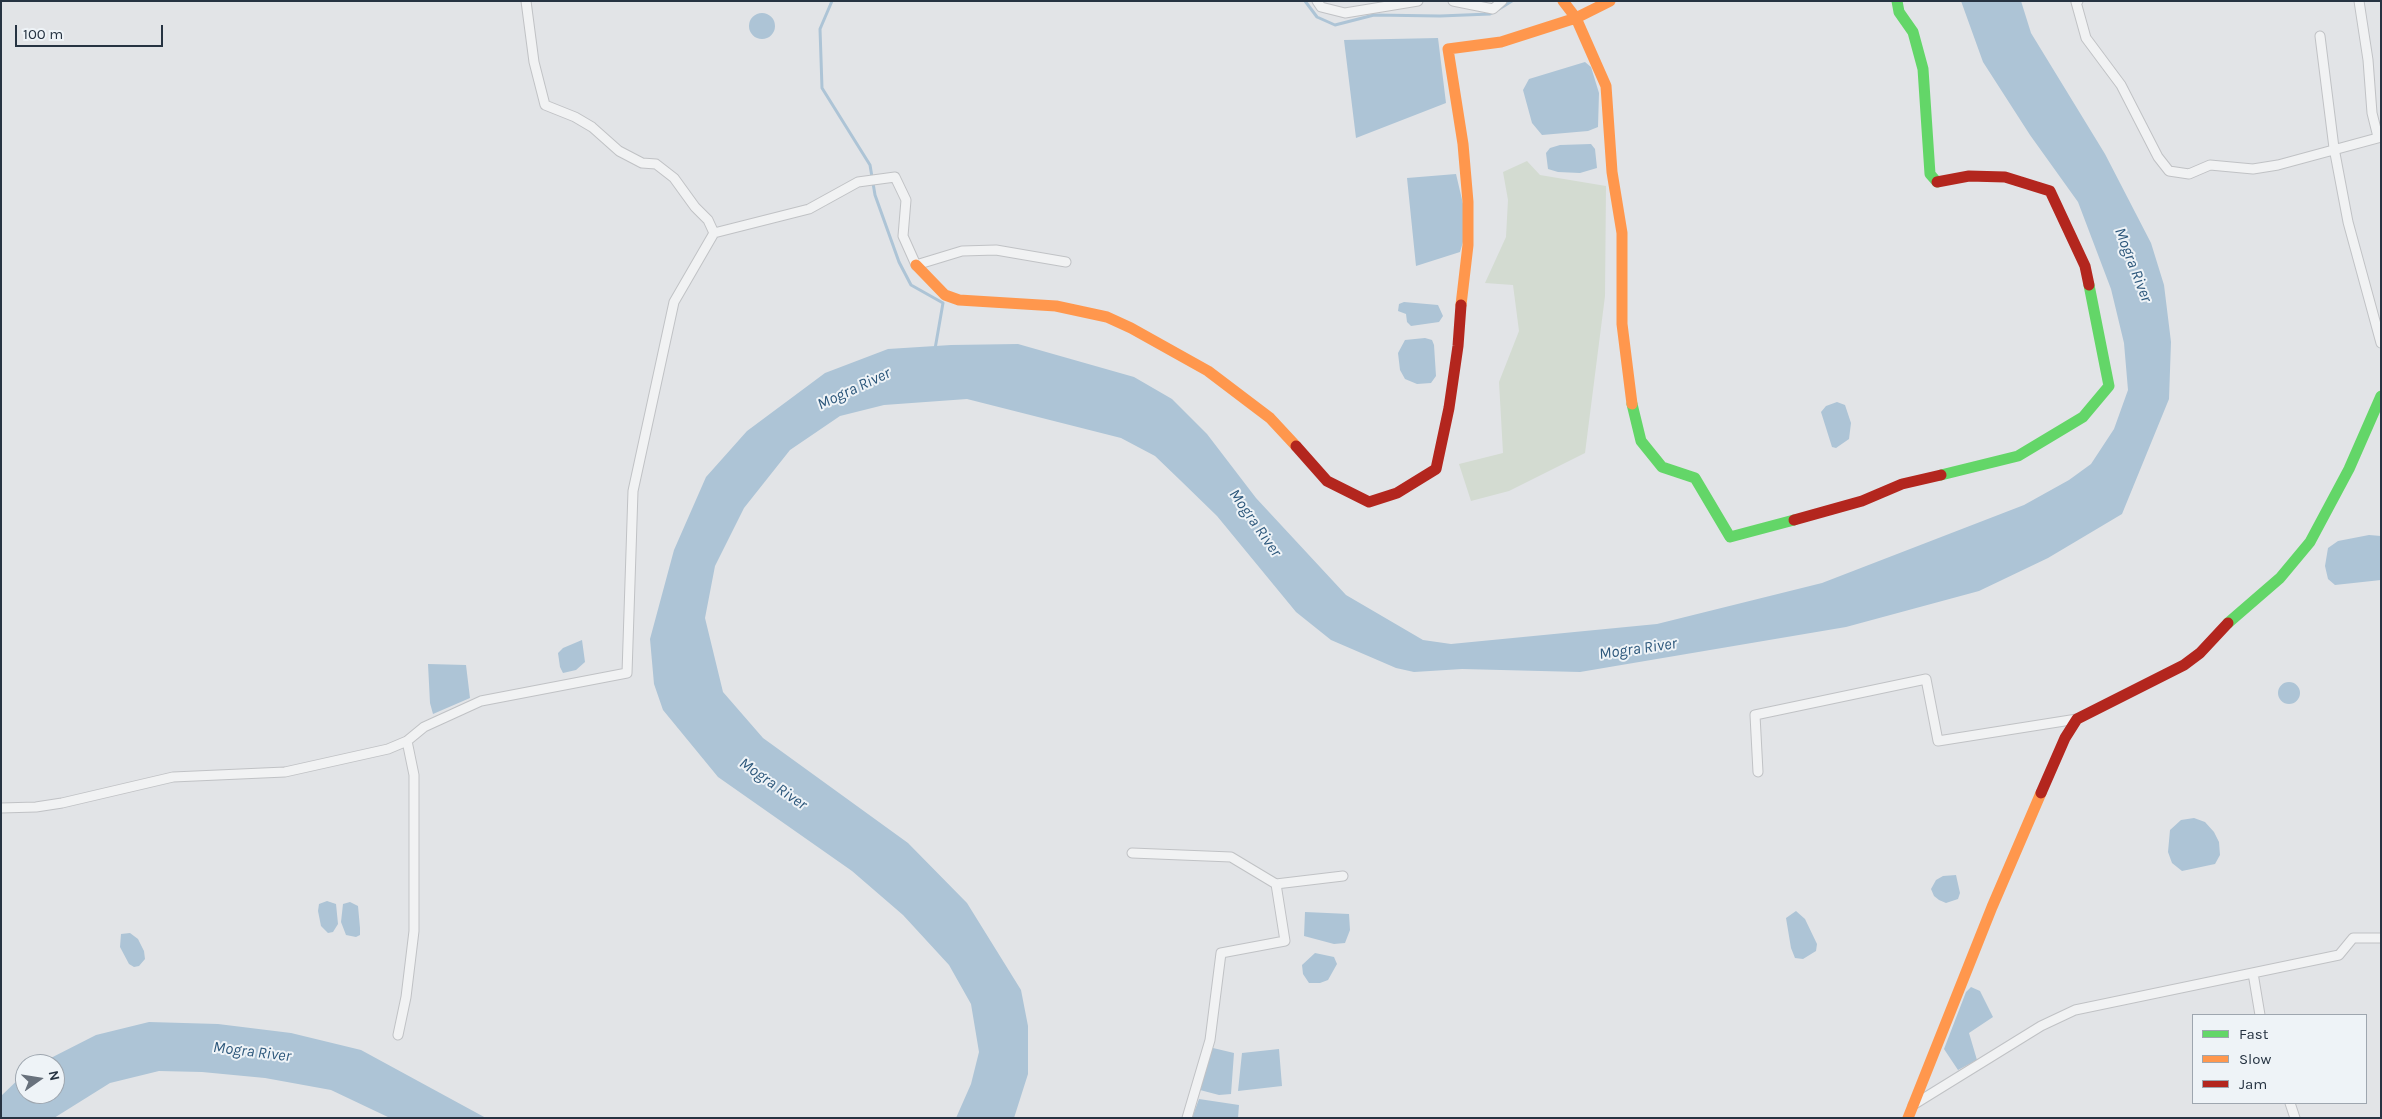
<!DOCTYPE html>
<style>
body{margin:0}
#map{position:relative;width:2382px;height:1119px;overflow:hidden;background:#e2e4e7;font-family:Karla,sans-serif}
canvas{display:block}
.frame{position:absolute;inset:0;border:2px solid #263342;pointer-events:none}
.legend{position:absolute;left:2192px;top:1014px;width:175px;height:90px;box-sizing:border-box;background:#eef3f7;border:1px solid #9ea6af;margin:0;padding:6px 9px;list-style:none;font-size:15px;color:#263342}
.legend li{display:flex;align-items:center;gap:10px;height:25px}
.legend b{width:25px;border:1px solid #9ea6af}
.north{position:absolute;left:15px;top:1054px;width:50px;height:50px;box-sizing:border-box;background:#eef3f7;border:1px solid #9ea6af;border-radius:50%;rotate:77deg;font-size:14px;font-weight:700;line-height:20px;text-align:center;color:#263342}
.north::after{content:'';display:block;margin:auto;width:18px;height:22px;background:#68717c;clip-path:polygon(50% 0,100% 100%,50% 72%,0 100%)}
.scale{position:absolute;left:15px;top:25px;width:148px;height:22px;box-sizing:border-box;border:2px solid #263342;border-top:0;padding-left:6px;font-size:15px;line-height:18px;white-space:nowrap;color:#263342;-webkit-text-stroke:4px #eef3f7;paint-order:stroke}
</style>
<div id="map">
<canvas width="2382" height="1119"></canvas>
<div class="frame"></div>
<ul class="legend">
<li><b style="height:6px;background:#63d668"></b>Fast</li>
<li><b style="height:6px;background:#ff974d"></b>Slow</li>
<li><b style="height:6px;background:#b3261e"></b>Jam</li>
</ul>
<div class="north">N</div>
<div class="scale">100 m</div>
</div>
<script>
const c = document.querySelector('canvas').getContext('2d');
c.lineJoin = 'round';
function fill(path, color) {
  c.fillStyle = color;
  c.fill(path, 'evenodd');
}
function shape(rows) {
  const path = new Path2D();
  for (const r of rows) {
    if (r.length === 3) {
      path.moveTo(r[0] + r[2], r[1]);
      path.arc(r[0], r[1], r[2], 0, 2 * Math.PI);
      continue;
    }
    path.moveTo(r[0], r[1]);
    for (let i = 2; i < r.length; i += 2) path.lineTo(r[i], r[i + 1]);
  }
  return path;
}
function trace(path, color, width, dash) {
  c.strokeStyle = color;
  c.lineWidth = width;
  c.lineCap = dash ? 'butt' : 'round';
  c.setLineDash(dash || []);
  c.stroke(path);
}
function drawText(font, color, halo, rows, align = 'center') {
  c.font = font + ' Karla,sans-serif';
  c.lineWidth = 4;
  c.setLineDash([]);
  c.textBaseline = 'middle';
  c.strokeStyle = halo;
  c.fillStyle = color;
  for (const [text, x, y, turn = 0] of rows) {
    c.save();
    c.translate(x, y);
    c.rotate((+turn || 0) * Math.PI / 180);
    c.textAlign = isNaN(turn) ? turn : align;
    if (halo) c.strokeText(text, 0, 0);
    c.fillText(text, 0, 0);
    c.restore();
  }
}
fill(shape([
 [1527,161,1540,175,1606,186,1605,296,1585,453,1509,491,1471,501,1459,464,1503,453,1499,382,1519,331,1513,285,1485,283,1506,237,1508,200,1503,172]
]), '#d3dbd1');
fill(shape([
 [1961,1,2021,1,2031,33,2105,154,2151,243,2164,285,2171,342,2169,399,2122,514,2048,558,1979,591,1846,627,1580,672,1462,669,1414,672,1396,668,1331,640,1296,612,1217,516,1180,480,1155,456,1121,438,967,399,884,405,840,416,790,450,744,508,715,566,705,618,723,692,763,738,908,843,967,903,1021,990,1028,1026,1028,1074,1014,1118,956,1118,971,1084,979,1052,971,1004,949,965,903,915,852,871,718,777,663,710,654,684,650,639,674,550,706,477,747,431,825,373,888,349,951,345,1018,344,1134,377,1172,399,1207,434,1256,498,1346,595,1423,640,1451,644,1657,624,1822,583,2024,505,2069,480,2091,464,2114,429,2128,390,2124,343,2111,289,2078,202,2030,135,1983,62],
 [762,26,13],
 [1438,38,1446,103,1356,138,1344,40],
 [1585,62,1591,67,1599,93,1598,127,1588,131,1542,135,1532,123,1523,90,1529,79],
 [1591,144,1595,149,1597,168,1580,173,1558,172,1548,169,1546,153,1550,148,1560,145],
 [1456,174,1468,225,1460,252,1416,266,1407,178],
 [1404,302,1438,305,1443,316,1439,322,1411,326,1407,322,1406,314,1398,311,1399,304],
 [1425,338,1432,340,1434,345,1436,376,1431,383,1417,384,1405,379,1400,370,1398,353,1405,340],
 [1837,402,1845,405,1851,423,1849,439,1836,448,1832,447,1821,412,1826,406],
 [2369,535,2381,536,2381,580,2335,585,2328,579,2325,566,2328,548,2338,541],
 [582,640,585,662,576,670,563,673,560,667,558,653,563,648],
 [428,664,466,665,470,698,433,714,430,703],
 [2289,693,11],
 [2194,818,2205,822,2214,832,2219,842,2220,855,2215,864,2182,871,2172,863,2168,852,2170,830,2181,820],
 [1956,875,1960,893,1958,899,1946,903,1939,900,1934,896,1931,889,1936,880,1943,876],
 [327,901,336,904,338,924,333,932,328,933,321,926,318,911,319,904],
 [350,902,358,906,360,928,360,935,356,937,346,935,341,922,343,904],
 [1796,911,1805,919,1817,944,1816,951,1803,959,1795,958,1791,948,1786,918],
 [1305,912,1349,914,1350,930,1345,943,1334,944,1304,936],
 [130,933,138,939,144,951,145,959,139,966,134,967,129,964,120,947,121,934],
 [1315,953,1334,957,1337,964,1328,980,1320,983,1309,983,1303,974,1302,965],
 [1971,987,1980,991,1993,1017,1969,1033,1977,1060,1958,1070,1944,1049,1966,992],
 [149,1022,218,1024,291,1033,361,1050,486,1118,390,1118,331,1090,265,1078,202,1072,159,1071,110,1083,54,1118,1,1118,1,1096,25,1073,25,1094,55,1094,55,1064,39,1064,96,1035],
 [1213,1048,1234,1053,1231,1094,1219,1095,1200,1090,1204,1068],
 [1279,1049,1282,1086,1238,1091,1242,1053],
 [1199,1099,1239,1105,1238,1118,1192,1118]
]), '#adc4d6');
trace(shape([
 [832,1,820,29,822,88,870,165,875,195,899,262,911,285,943,303,935,349],
 [1305,1,1317,17,1335,25,1374,15,1440,16,1490,14,1494,12],
 [1499,9,1512,1]
]), '#adc4d6', 3);
const street = shape([
 [1317,1,1321,7,1345,13,1418,1],
 [1453,1,1493,9,1502,1],
 [2078,1,2076,2,2086,38,2121,85,2158,157,2169,171,2189,174,2210,165,2253,169,2278,165,2381,137],
 [2359,1,2368,60,2372,113,2378,137],
 [2320,36,2334,148,2348,222,2381,343],
 [714,233,809,209,858,182,895,177,906,200,903,236,916,265,962,251,996,250,1066,262],
 [407,741,424,727,481,701,627,673,633,491,674,302,714,233,708,220,695,207,674,178,656,164,642,163,619,151,592,127,575,117,545,105,534,62,526,1],
 [1758,772,1755,715,1926,679,1938,741,2077,719],
 [1,808,36,807,62,803,173,777,285,772,388,749,407,741,414,775,414,931,406,997,398,1035],
 [1132,853,1231,857,1276,884],
 [2253,973,2260,1015],
 [2290,1103,2295,1118],
 [1913,1105,2041,1026,2075,1010,2339,955,2353,938,2381,938],
 [1187,1118,1210,1040,1221,953,1285,941,1276,884,1343,876]
]);
trace(street, '#c0c2c5', 11);
trace(street, '#f1f2f3', 9);
trace(shape([
 [1897,1,1899,12,1913,32,1923,69,1930,174,1937,182],
 [1632,404,1641,441,1662,467,1695,478,1730,537,1794,520],
 [1941,475,2018,456,2083,417,2109,386,2089,285],
 [2228,623,2280,578,2310,542,2349,469,2381,396]
]), '#63d668', 11);
trace(shape([
 [1563,1,1576,18,1606,86,1612,172,1622,233,1622,324,1632,404],
 [916,265,945,295,959,300,1056,306,1107,317,1131,328,1208,371,1270,418,1296,446],
 [1461,305,1468,245,1468,202,1463,144,1448,49,1501,42,1576,18,1610,1],
 [1908,1118,1992,907,2041,793]
]), '#ff974d', 11);
trace(shape([
 [1937,182,1969,176,2005,177,2050,191,2085,266,2089,285],
 [1296,446,1327,481,1369,502,1397,493,1436,469,1449,408,1458,346,1461,305],
 [1794,520,1862,501,1902,484,1941,475],
 [2041,793,2065,738,2077,719,2184,665,2200,653,2228,623]
]), '#b3261e', 11);
drawText('italic 16px', '#2c577b', '#eef3f7', [
 ["Mogra River",2133,265,69],
 ["Mogra River",854,389,-25],
 ["Mogra River",1255,523,55],
 ["Mogra River",1638,649,-8],
 ["Mogra River",773,784,35],
 ["Mogra River",252,1052,7]
]);
</script>
